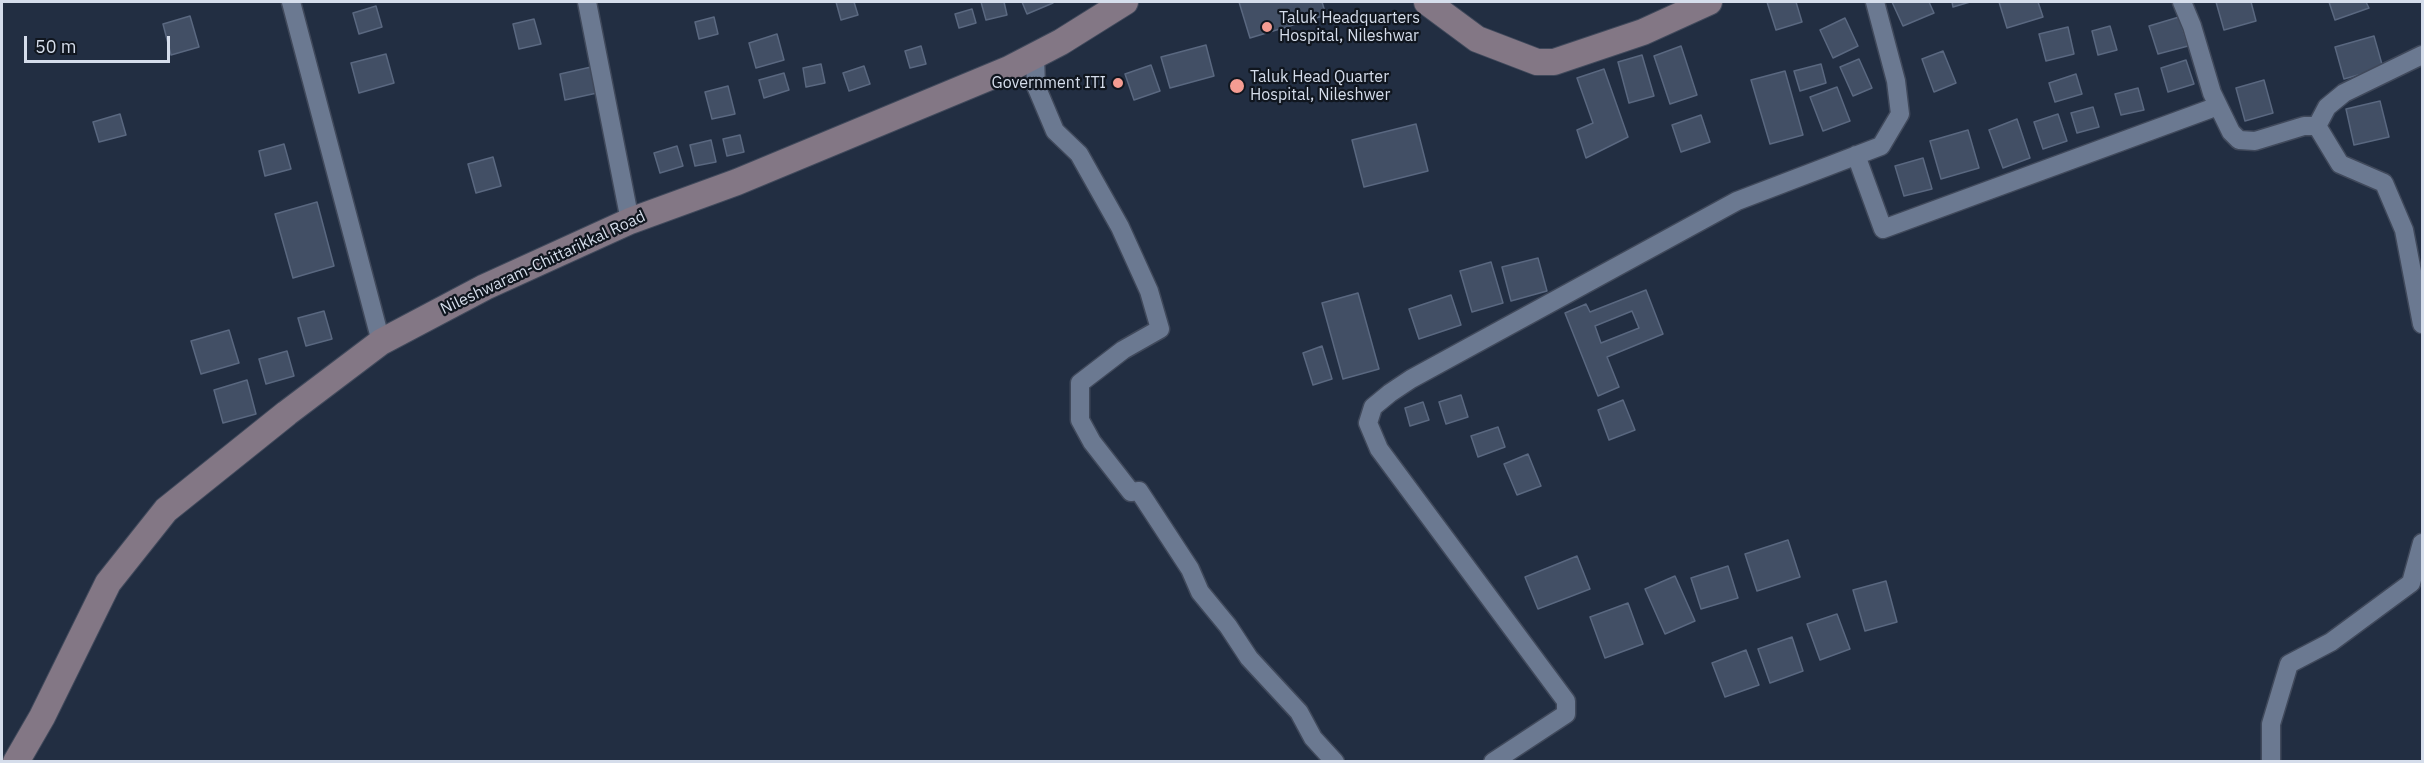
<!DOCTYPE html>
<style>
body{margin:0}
#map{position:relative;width:2424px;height:763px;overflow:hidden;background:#222e42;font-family:"IBM Plex Sans",sans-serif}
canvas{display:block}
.frame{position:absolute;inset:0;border:3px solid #d5ddeb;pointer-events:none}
.scale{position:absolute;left:24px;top:36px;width:146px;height:27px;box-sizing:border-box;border:3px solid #d5ddeb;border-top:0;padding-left:8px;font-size:18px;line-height:21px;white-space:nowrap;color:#d5ddeb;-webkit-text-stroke:4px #10161f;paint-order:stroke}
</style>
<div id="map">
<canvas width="2424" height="763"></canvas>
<div class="frame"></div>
<div class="scale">50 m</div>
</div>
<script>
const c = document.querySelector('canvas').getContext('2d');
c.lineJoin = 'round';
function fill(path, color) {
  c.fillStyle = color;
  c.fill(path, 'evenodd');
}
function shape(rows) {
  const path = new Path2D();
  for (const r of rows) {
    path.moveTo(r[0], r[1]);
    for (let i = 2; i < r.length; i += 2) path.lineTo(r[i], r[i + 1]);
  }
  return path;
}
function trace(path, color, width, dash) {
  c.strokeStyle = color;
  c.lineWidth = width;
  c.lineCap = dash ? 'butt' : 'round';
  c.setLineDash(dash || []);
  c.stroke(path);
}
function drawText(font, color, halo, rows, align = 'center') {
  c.font = font + ' "IBM Plex Sans",sans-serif';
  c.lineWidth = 4.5;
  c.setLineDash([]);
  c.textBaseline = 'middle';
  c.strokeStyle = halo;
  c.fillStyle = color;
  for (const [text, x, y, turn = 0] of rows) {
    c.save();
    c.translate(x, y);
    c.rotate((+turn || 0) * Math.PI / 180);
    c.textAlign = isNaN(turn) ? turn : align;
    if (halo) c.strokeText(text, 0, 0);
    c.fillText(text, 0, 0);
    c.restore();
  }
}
const building = shape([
 [836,2,854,2,858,15,841,20,836,2],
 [981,2,1004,2,1007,15,986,20,981,2],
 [1022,2,1052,2,1053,3,1027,14,1022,2],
 [1239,2,1322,2,1326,15,1250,38,1239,2],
 [1767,2,1796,2,1802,22,1776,30,1767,2],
 [1892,2,1929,2,1934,13,1903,26,1892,2],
 [1952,2,1970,2,1953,7,1952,2],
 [1999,2,2038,2,2043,17,2007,28,1999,2],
 [2216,2,2251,2,2256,21,2224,30,2216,2],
 [2329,2,2366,2,2369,8,2335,20,2329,2],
 [376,6,382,27,359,34,353,13,376,6],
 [972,9,976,23,959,28,955,14,972,9],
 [190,16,199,47,171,55,163,24,190,16],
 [714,17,718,34,699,39,695,22,714,17],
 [2179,17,2188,46,2158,54,2149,26,2179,17],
 [1845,18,1858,46,1833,58,1820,30,1845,18],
 [534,19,541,44,519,49,513,24,534,19],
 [2110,26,2117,50,2098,55,2092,31,2110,26],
 [2068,27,2074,54,2046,61,2039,34,2068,27],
 [777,34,784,60,756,68,749,43,777,34],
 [2374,36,2383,68,2344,79,2335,47,2374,36],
 [1206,45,1214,76,1170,88,1161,57,1206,45],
 [921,46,926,64,910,68,905,51,921,46],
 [1681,46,1697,95,1670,104,1654,56,1681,46],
 [1943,51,1956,83,1934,92,1922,59,1943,51],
 [386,54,394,83,359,93,351,63,386,54],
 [1642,55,1654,96,1629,103,1618,62,1642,55],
 [1859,59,1872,88,1853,96,1840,67,1859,59],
 [2186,60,2194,84,2168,92,2161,68,2186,60],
 [821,64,825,83,806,87,803,68,821,64],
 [1821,64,1826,83,1800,91,1794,71,1821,64],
 [1151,65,1160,91,1134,100,1125,74,1151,65],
 [864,66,870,84,849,91,843,73,864,66],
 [591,67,597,93,565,100,560,74,591,67],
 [1604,69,1628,137,1586,158,1577,130,1593,123,1577,78,1604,69],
 [1785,71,1803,135,1770,144,1751,80,1785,71],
 [784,73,789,90,764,98,759,80,784,73],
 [2076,74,2082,94,2055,102,2049,83,2076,74],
 [2264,80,2273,113,2245,121,2236,88,2264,80],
 [728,86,735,114,712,119,705,92,728,86],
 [1837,87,1850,121,1823,131,1810,97,1837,87],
 [2138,88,2144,110,2121,115,2115,94,2138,88],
 [2380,101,2389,137,2354,145,2346,109,2380,101],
 [2093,107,2099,127,2077,133,2071,113,2093,107],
 [120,114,126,135,99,142,93,122,120,114],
 [2058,114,2067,141,2043,149,2034,122,2058,114],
 [1701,115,1710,142,1681,152,1672,125,1701,115],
 [2017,119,2030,158,2003,168,1989,130,2017,119],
 [1416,124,1428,171,1364,187,1352,140,1416,124],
 [1968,130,1979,168,1941,179,1930,141,1968,130],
 [740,135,744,152,727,156,723,139,740,135],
 [711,140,716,162,695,166,690,145,711,140],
 [284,144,291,169,265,176,259,151,284,144],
 [677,146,683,166,660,173,654,153,677,146],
 [493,157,501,186,476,193,468,164,493,157],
 [1923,158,1932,189,1904,196,1895,166,1923,158],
 [317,202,334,266,293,278,275,214,317,202],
 [1538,258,1547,291,1511,301,1502,267,1538,258],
 [1491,262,1503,303,1472,312,1460,271,1491,262],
 [1646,290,1663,334,1607,357,1619,387,1598,396,1565,313,1586,304,1590,312,1646,290],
 [1632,311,1639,328,1601,343,1595,326,1632,311],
 [1358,293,1379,369,1343,379,1322,303,1358,293],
 [1451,295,1461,325,1419,339,1409,309,1451,295],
 [324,311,332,339,306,346,298,318,324,311],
 [229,330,239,363,201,374,191,341,229,330],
 [1322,346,1332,379,1313,385,1303,353,1322,346],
 [287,351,294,376,266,384,259,359,287,351],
 [247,380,256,414,223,423,214,390,247,380],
 [1461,395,1468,417,1446,424,1439,402,1461,395],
 [1623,400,1635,430,1609,440,1598,410,1623,400],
 [1423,402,1429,420,1410,426,1405,408,1423,402],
 [1498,427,1505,447,1478,457,1471,436,1498,427],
 [1528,454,1541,486,1517,495,1504,464,1528,454],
 [1788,540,1800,577,1757,591,1745,554,1788,540],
 [1577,556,1590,589,1538,609,1525,577,1577,556],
 [1728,566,1738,598,1701,609,1691,578,1728,566],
 [1675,576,1695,621,1665,634,1645,589,1675,576],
 [1886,581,1897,622,1865,631,1853,590,1886,581],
 [1628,603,1643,644,1605,658,1590,617,1628,603],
 [1837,614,1850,649,1820,660,1807,624,1837,614],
 [1792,637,1803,671,1770,683,1758,649,1792,637],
 [1746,650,1759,685,1725,697,1712,663,1746,650]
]);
fill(building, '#424f65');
trace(building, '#5a6880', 1.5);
const street = shape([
 [291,2,381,342],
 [587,2,630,221],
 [2182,2,2192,26,2212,93,2231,132,2239,140,2255,141,2304,126,2317,126,2340,164,2384,183,2404,230,2422,324],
 [1035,56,1036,86,1055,131,1079,154,1120,227,1149,291,1160,329,1123,350,1080,383,1080,420,1092,442,1131,492,1139,491,1190,569,1200,592,1228,626,1249,658,1299,712,1313,738,1335,762],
 [2317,126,2327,107,2344,93,2422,55],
 [1856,155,1883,229,2218,106],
 [1493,762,1566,714,1566,701,1379,449,1368,423,1373,407,1390,393,1411,379,1737,201,1881,146,1900,114,1896,81,1875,2],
 [2271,762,2271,724,2289,664,2331,642,2411,583,2422,543]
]);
const secondary = shape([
 [1427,2,1477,39,1537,62,1554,62,1643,32,1709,2],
 [16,762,42,717,108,583,166,510,287,413,381,342,485,287,630,221,737,182,1009,69,1061,42,1125,2]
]);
trace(street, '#40495b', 21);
trace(secondary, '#40495b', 28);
trace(street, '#6b7991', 18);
trace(secondary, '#837785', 26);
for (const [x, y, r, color] of [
 [1267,27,6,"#f59c92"],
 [1118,83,6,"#f59c92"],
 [1237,86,8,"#f59c92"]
]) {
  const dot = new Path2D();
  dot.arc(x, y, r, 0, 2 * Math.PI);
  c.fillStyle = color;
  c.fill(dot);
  trace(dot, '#10161f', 2);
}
drawText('16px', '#d5ddeb', '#10161f', [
 ["Taluk Headquarters",1279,18],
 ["Hospital, Nileshwar",1279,36],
 ["Taluk Head Quarter",1250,77],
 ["Hospital, Nileshwer",1250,95],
 ["Government ITI",1106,83,"right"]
], 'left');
drawText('16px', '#d5ddeb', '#10161f', [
 ["Nileshwaram-Chittarikkal Road",543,263,-25]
]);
</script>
